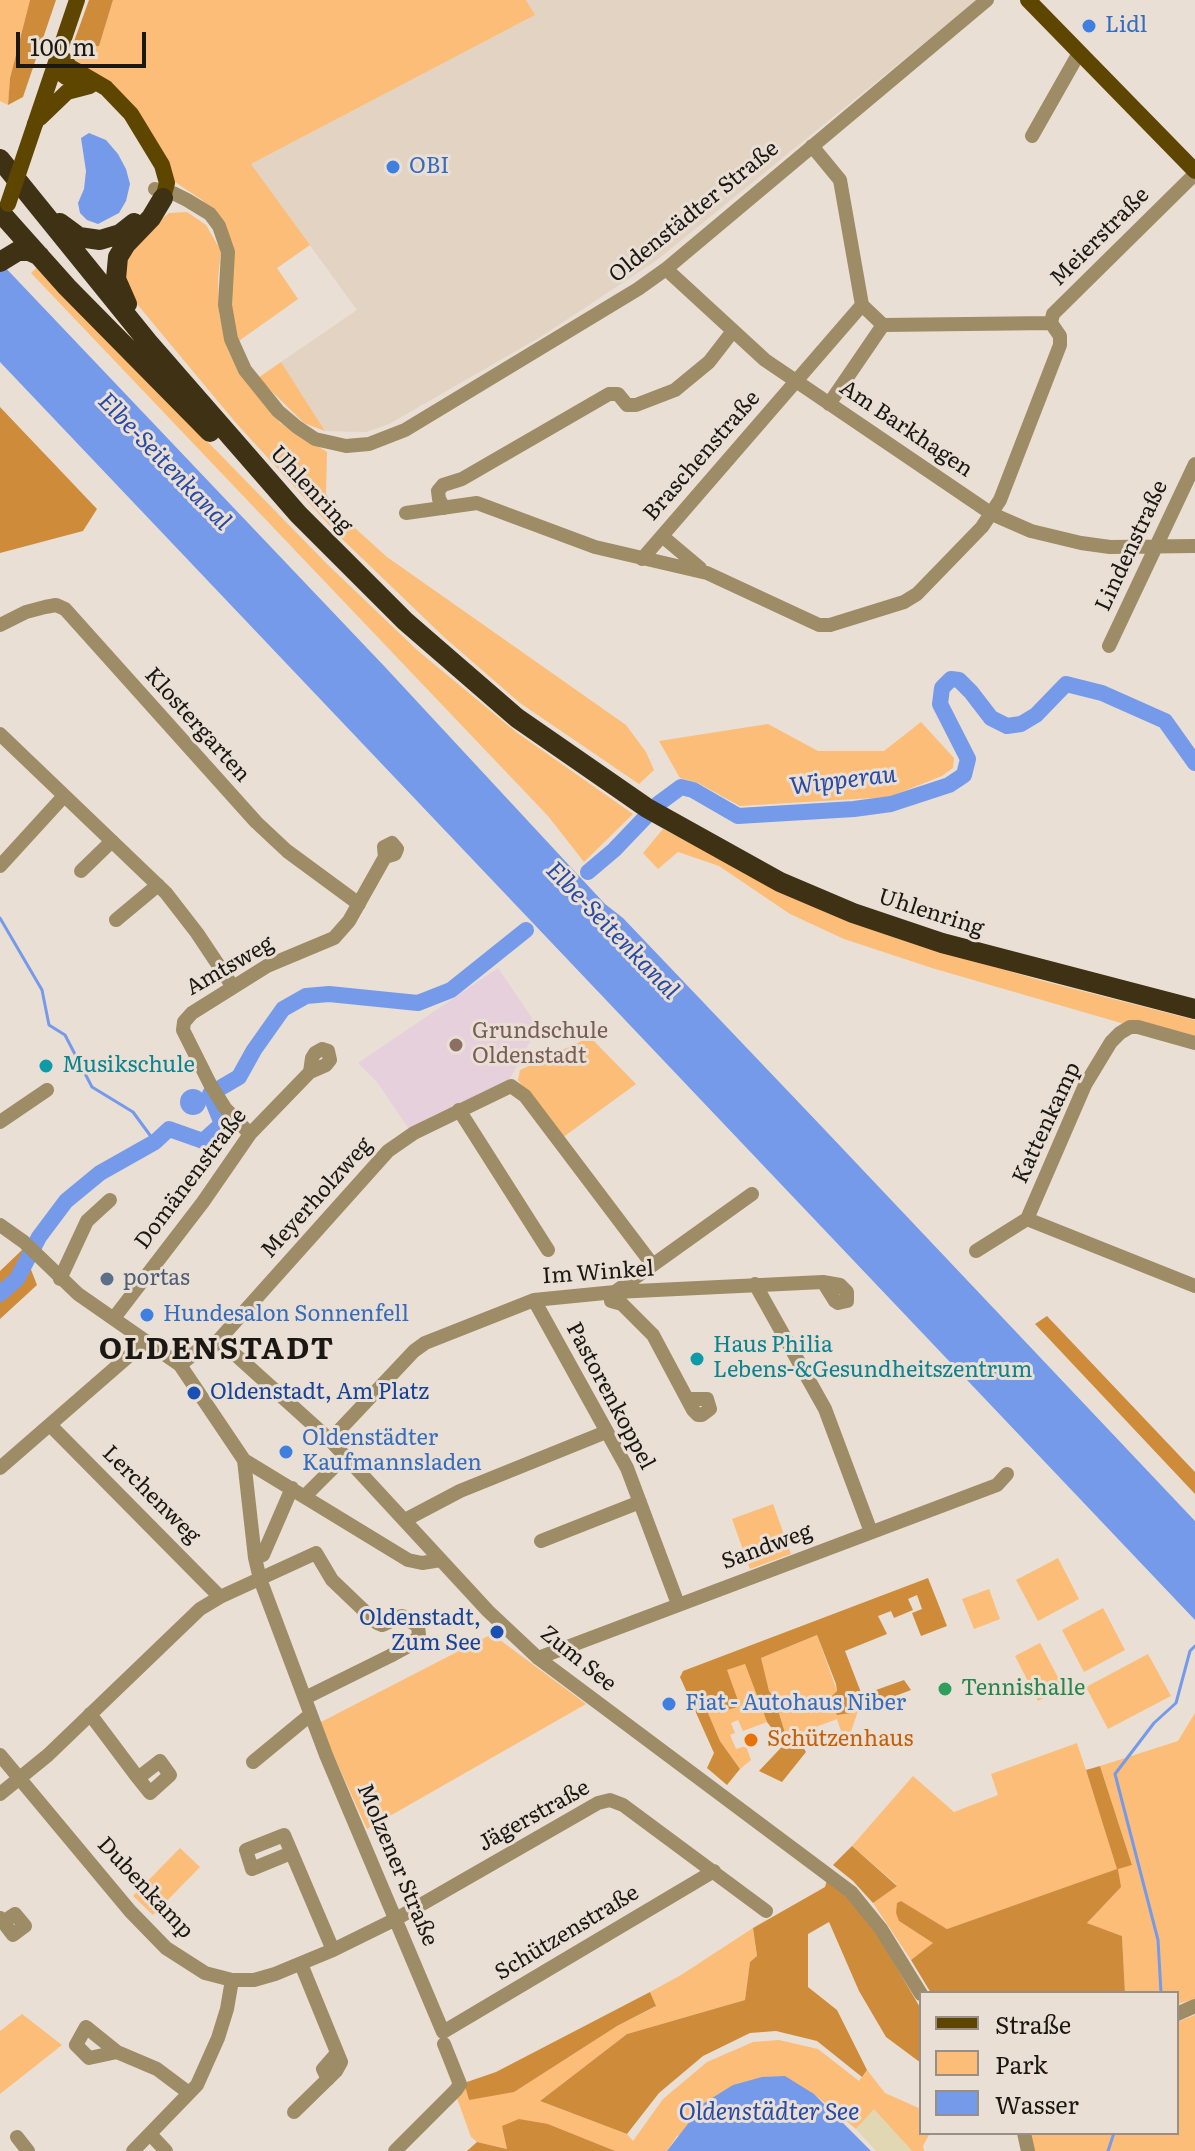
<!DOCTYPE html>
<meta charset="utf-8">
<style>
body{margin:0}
#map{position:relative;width:1195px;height:2151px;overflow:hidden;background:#e9dfd5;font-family:Literata,serif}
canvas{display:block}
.legend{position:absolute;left:919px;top:1991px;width:260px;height:144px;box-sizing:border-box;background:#e9dfd5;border:2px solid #978f88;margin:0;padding:10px 14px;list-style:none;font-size:24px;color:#1b1814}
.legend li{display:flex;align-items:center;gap:16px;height:40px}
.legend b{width:40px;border:2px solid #978f88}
.scale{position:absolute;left:16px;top:32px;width:130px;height:36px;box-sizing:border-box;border:4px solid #1b1814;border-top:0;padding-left:10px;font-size:24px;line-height:28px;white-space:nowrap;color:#1b1814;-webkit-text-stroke:6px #e9dfd5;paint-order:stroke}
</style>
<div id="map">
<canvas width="1195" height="2151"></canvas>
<ul class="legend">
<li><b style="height:10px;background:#5f4600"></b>Straße</li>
<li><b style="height:22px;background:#fbbd78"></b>Park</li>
<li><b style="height:22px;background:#769aea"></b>Wasser</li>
</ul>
<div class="scale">100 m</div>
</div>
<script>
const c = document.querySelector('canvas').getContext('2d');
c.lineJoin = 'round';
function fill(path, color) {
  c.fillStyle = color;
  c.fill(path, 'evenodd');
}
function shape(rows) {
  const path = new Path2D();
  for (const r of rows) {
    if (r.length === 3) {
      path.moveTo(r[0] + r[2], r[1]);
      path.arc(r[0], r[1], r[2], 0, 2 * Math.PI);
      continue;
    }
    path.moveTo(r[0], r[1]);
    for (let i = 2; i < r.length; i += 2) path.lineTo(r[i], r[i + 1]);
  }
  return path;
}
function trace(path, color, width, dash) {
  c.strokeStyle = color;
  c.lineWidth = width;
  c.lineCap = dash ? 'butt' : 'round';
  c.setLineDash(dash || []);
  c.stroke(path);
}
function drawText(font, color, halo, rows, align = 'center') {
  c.font = font + ' Literata,serif';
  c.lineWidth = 6;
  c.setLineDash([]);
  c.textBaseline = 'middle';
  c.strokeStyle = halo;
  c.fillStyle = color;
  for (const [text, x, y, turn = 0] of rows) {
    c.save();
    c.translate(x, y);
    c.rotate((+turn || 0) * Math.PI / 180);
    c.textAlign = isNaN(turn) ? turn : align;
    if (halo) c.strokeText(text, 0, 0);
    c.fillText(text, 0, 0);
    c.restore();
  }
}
fill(shape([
 [526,0,977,0,657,260,542,336,389,424,366,432,325,431,281,362,357,310,251,164,535,15]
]), '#e2d3c3');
fill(shape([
 [498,968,538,1027,508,1082,411,1132,377,1082,358,1063]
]), '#e6d0dc');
fill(shape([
 [0,0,30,0,10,78,8,105,0,101],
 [113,0,526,0,535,15,251,164,310,245,277,268,298,299,236,343,220,219,202,200,172,180,121,96,73,58,72,47,99,45],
 [187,212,206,225,221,251,218,278,219,313,229,352,280,423,327,452,326,493,335,510,387,557,626,725,646,752,654,770,639,784,520,703,444,637,341,538,236,423,127,292,120,271,127,248,169,213],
 [37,267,327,564,417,650,516,732,633,814,584,862,548,816,31,273],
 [281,362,325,431,304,423,258,378],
 [921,722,954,758,953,768,942,776,889,797,740,806,698,783,680,778,659,741,768,724,818,751,884,751],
 [663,829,776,887,894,937,1039,980,1195,1020,1195,1038,1121,1023,932,968,844,939,790,914,719,866,678,852,658,869,643,853],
 [590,1037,636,1084,562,1138,518,1080,520,1070],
 [773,1504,791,1554,750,1569,732,1519],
 [1058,1558,1079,1599,1038,1621,1016,1580],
 [989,1589,1000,1619,974,1629,962,1599],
 [1103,1608,1125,1650,1084,1672,1062,1630],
 [492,1634,586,1704,367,1829,319,1723],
 [817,1635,837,1691,851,1713,858,1711,846,1746,837,1719,792,1736,786,1736,774,1697,769,1691,763,1673,761,1658],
 [1040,1643,1063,1687,1038,1701,1015,1656],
 [1148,1654,1171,1696,1108,1729,1086,1687],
 [745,1664,767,1722,743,1731,738,1720,731,1723,735,1733,730,1735,736,1749,746,1746,751,1760,740,1769,720,1741,704,1704,714,1709,727,1670],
 [1195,1713,1195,1999,1177,2004,1177,1993,1125,1993,1122,1936,1087,1923,1120,1887,1118,1869,947,1929,902,1902,899,1921,934,1943,911,1960,873,1903,897,1885,852,1846,913,1776,954,1812,998,1795,991,1774,1077,1743,1118,1868,1132,1865,1100,1766,1178,1741],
 [180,1848,200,1867,153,1915,133,1896],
 [753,1928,757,1956,750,1963,745,2000,627,2034,540,2101,627,2134,633,2141,663,2099,707,2062,753,2042,779,2040,818,2049,859,2081,867,2070,885,2093,921,2109,921,2133,930,2133,923,2146,924,2151,912,2151,874,2110,856,2129,814,2094,677,2136,667,2151,614,2151,548,2124,508,2149,477,2142,471,2137,441,2054,464,2083,469,2100,655,2007,650,1992,681,1975],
 [22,2014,62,2045,0,2094,0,2031],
 [1195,2015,1195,2151,1032,2151,1028,2133,1177,2133,1177,2022]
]), '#fbbd78');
fill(shape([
 [30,0,56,0,23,97,8,105,10,78],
 [89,0,113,0,99,46,72,47],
 [0,407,97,509,83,531,0,553],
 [23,1249,37,1285,0,1319,0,1271],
 [1047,1316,1195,1472,1195,1494,1035,1324],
 [928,1578,947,1626,921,1636,912,1613,922,1609,917,1595,908,1599,913,1610,894,1618,891,1611,878,1616,887,1634,845,1651,862,1695,904,1680,911,1690,851,1713,837,1715,831,1697,837,1691,836,1684,817,1635,761,1658,769,1691,774,1697,786,1703,787,1707,778,1710,786,1736,776,1743,774,1731,767,1722,745,1664,727,1670,740,1706,724,1711,705,1706,720,1741,740,1769,727,1785,707,1768,714,1753,680,1677,683,1671],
 [792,1736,799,1740,806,1752,782,1782,759,1771],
 [1100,1766,1132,1865,1118,1869,1121,1887,1087,1923,1122,1936,1125,1993,931,1993,911,1960,933,1943,899,1921,896,1913,897,1903,901,1901,947,1929,1117,1869,1086,1770],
 [852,1846,897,1886,873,1903,853,1881,833,1865],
 [827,1880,848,1898,876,1932,921,2009,921,2063,886,2037,859,1991,829,1922,808,1934,808,1987,837,2010,867,2070,862,2077,817,2041,776,2031,750,2033,703,2056,659,2093,627,2134,540,2101,627,2034,745,2000,750,1962,757,1956,753,1928,825,1887],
 [650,1992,656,2006,617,2026,514,2092,469,2100,464,2083,496,2072],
 [519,2119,548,2124,615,2151,467,2151,477,2142,507,2149,502,2126]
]), '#ce8c3b');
fill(shape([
 [874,2109,912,2151,876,2151,856,2129]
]), '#e1d7b3');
fill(shape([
 [89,133,106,140,118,154,126,169,130,184,126,201,119,213,98,224,87,220,80,213,78,203,84,189,86,171,81,138],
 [0,262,385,667,605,904,623,918,824,1129,1195,1521,1195,1620,0,362],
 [193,1102,13],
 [785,2076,814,2094,871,2151,667,2151,704,2103,733,2085,762,2077]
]), '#769aea');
trace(shape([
 [0,918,42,990,49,1025,65,1035,92,1087,133,1112,155,1142],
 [1161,1993,1158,1940,1115,1774,1154,1723,1176,1703,1190,1651,1195,1646],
 [1108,2151,1114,2133]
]), '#769aea', 3);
trace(shape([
 [588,872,614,850,658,804,681,787,693,790,738,816,854,809,891,804,949,785,964,775,968,759,940,704,942,688,951,679,959,680,971,692,991,718,1007,726,1021,724,1036,715,1066,684,1102,693,1165,721,1195,763],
 [0,1294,17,1279,39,1237,66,1201,100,1173,155,1142,169,1129,203,1141,222,1124,210,1094,239,1077,254,1050,283,1009,306,996,329,994,418,1003,451,990,526,930]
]), '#769aea', 16);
trace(shape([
 [1032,136,1079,53],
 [812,146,840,180,862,305,883,325,1051,323],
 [155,189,173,193,187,200,210,214,219,226,228,252,225,305,231,339,245,370,278,411,297,427,315,439,346,446,369,444,405,430,638,289,666,269,987,0],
 [666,269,765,360,992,514,1031,531,1081,543,1110,547,1195,546],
 [829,404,883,325],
 [444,508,439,499,438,491,443,485,462,479,609,394,618,394,627,405,636,405,675,390,709,362,733,331],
 [406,513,477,503,595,547,707,573,819,625,830,625,904,602,917,594,982,527,1000,500,1060,345,1060,336,1051,323,1053,314,1195,174],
 [662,536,700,568],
 [642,559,862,305],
 [0,625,26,612,45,607,56,605,65,609,256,822,287,851,359,904],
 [1109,646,1195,464],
 [0,734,166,893,197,933,233,987],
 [0,866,64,796],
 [81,871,112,841],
 [116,920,158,885],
 [459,1110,548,1250],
 [0,1122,47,1090],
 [250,1134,225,1108,210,1084,183,1030,184,1022,192,1013,267,966,334,938,349,921,385,857,384,847,392,843,397,849,395,854,385,857],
 [1027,1219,1195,1286],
 [0,1225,24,1242,78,1294,180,1365,244,1460,255,1558,260,1579,326,1755,443,2032,714,1871],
 [976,1251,1027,1219,1085,1085,1111,1042,1120,1033,1130,1027,1138,1027,1195,1043],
 [60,1279,87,1221,110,1200],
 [755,1284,825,1409,871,1532],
 [615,1292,752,1194],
 [612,1293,611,1301,622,1304,653,1335,693,1410,698,1415,702,1415,710,1409,707,1399,688,1399],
 [534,1300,627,1468,678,1604],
 [114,1318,203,1202,250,1134,310,1072,326,1065,330,1060,328,1051,322,1049,315,1053,312,1058,310,1072],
 [217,1342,238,1357,330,1440,488,1611,538,1658,851,1892,881,1929,921,1994],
 [217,1342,388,1151,414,1133,511,1086,525,1096,652,1264],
 [180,1365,202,1347,217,1342],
 [50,1425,220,1597],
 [330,1440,414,1351,425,1343,534,1300,615,1292,823,1282,840,1285,847,1292,847,1301,838,1303,835,1301,823,1282],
 [244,1460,408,1560,422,1563,441,1560],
 [0,1468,146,1341],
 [305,1496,345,1456],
 [405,1520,460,1491,606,1432],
 [541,1541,640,1502],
 [255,1558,263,1555,292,1488],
 [538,1658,997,1485,1007,1474],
 [90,1714,138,1778,150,1793,170,1775,160,1761,138,1778],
 [0,1755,130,1911,166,1948,205,1973,232,1980,254,1980,275,1974,333,1950,396,1919,598,1803,610,1800,623,1805,766,1911],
 [253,1762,310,1715],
 [0,1794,48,1755,200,1609,220,1597,316,1553,332,1580,377,1623,382,1625,402,1616,418,1626,419,1635,412,1644,390,1656,305,1698],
 [291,1853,252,1869,246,1850,284,1835,333,1950],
 [0,1918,13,1935,25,1926,15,1914,3,1922],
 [1177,2014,1195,2006],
 [117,2052,89,2058,76,2045,86,2027,117,2052,157,2069,189,2093],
 [328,2079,323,2069,337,2053],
 [294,2112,336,2071,341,2062,301,1964],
 [1024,2133,1028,2151],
 [150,2134,166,2151],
 [17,2137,28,2151],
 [133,2151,197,2085,218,2038,227,2009,232,1980],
 [395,2151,456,2090,460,2084,444,2044]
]), '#9d8c66', 14);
trace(shape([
 [1028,0,1195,171],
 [59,53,70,67,106,88,131,114,162,165,167,183,163,198],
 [54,68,66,77,80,82],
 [40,118,67,92,90,86],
 [35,124,77,0]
]), '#5f4600', 16);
trace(shape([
 [0,159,148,342,298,514,405,621,517,718,647,808,780,882,853,913,942,943,1195,1009],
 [0,212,67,287,210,432],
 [60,223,79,237,100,240,120,234,134,223],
 [0,262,18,251,29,251,40,256],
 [127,304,116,279,118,257,126,244,151,218,163,198]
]), '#3f3113', 20);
trace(shape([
 [8,204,35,124]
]), '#5f4600', 16);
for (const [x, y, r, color] of [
 [1089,26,8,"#3f7fe0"],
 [393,167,8,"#3f7fe0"],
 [456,1045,8,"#8d6e63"],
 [46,1066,8,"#0f9aa8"],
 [107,1279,8,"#5c6f8a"],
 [147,1315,8,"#3f7fe0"],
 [697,1359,8,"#0f9aa8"],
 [194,1393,8,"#1a4fb4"],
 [286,1452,8,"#3f7fe0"],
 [497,1632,8,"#1a4fb4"],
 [945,1689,8,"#2e9e5b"],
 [669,1704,8,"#3f7fe0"],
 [751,1740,8,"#e8710a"]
]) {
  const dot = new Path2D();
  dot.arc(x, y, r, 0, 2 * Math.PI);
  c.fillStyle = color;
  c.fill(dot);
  trace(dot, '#e9dfd5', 3);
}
drawText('22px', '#366cbe', '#e9dfd5', [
 ["Lidl",1105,26],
 ["OBI",409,167],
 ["Hundesalon Sonnenfell",163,1315],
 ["Oldenstädter",302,1439],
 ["Kaufmannsladen",302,1464],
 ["Fiat - Autohaus Niber",685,1704]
], 'left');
drawText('22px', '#1b1814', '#e9dfd5', [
 ["Oldenstädter Straße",694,212,-39],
 ["Meierstraße",1100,237,-45],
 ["Am Barkhagen",906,429,34],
 ["Braschenstraße",702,456,-49],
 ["Uhlenring",311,490,47],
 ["Lindenstraße",1132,546,-65],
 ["Klostergarten",197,725,48],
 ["Uhlenring",931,913,18],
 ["Amtsweg",230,966,-30],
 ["Kattenkamp",1047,1123,-65],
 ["Domänenstraße",191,1179,-53],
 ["Meyerholzweg",317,1198,-48],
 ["Im Winkel",598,1273,-4],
 ["Pastorenkoppel",610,1396,62],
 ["Lerchenweg",151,1495,45],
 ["Sandweg",767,1547,-20],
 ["Zum See",578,1659,39],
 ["Jägerstraße",534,1816,-29],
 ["Molzener Straße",397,1865,67],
 ["Dubenkamp",145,1888,47],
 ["Schützenstraße",567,1933,-31]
]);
drawText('22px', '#785e54', '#e9dfd5', [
 ["Grundschule",472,1032],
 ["Oldenstadt",472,1057]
], 'left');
drawText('22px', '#0d838f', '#e9dfd5', [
 ["Musikschule",62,1066],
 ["Haus Philia",713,1346],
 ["Lebens-&Gesundheitszentrum",713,1371]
], 'left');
drawText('22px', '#4e5e75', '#e9dfd5', [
 ["portas",123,1279]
], 'left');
drawText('22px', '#164399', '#e9dfd5', [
 ["Oldenstadt, Am Platz",210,1393],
 ["Oldenstadt,",481,1619,"right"],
 ["Zum See",481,1644,"right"]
], 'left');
drawText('22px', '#27864d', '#e9dfd5', [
 ["Tennishalle",961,1689]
], 'left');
drawText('22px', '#c56008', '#e9dfd5', [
 ["Schützenhaus",767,1740]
], 'left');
drawText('italic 24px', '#274aa6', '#e9dfd5', [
 ["Elbe-Seitenkanal",164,462,46],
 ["Wipperau",843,781,-7],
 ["Elbe-Seitenkanal",612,931,46],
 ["Oldenstädter See",769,2113]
]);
c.letterSpacing = '2px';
drawText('bold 30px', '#1b1814', '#e9dfd5', [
 ["OLDENSTADT",217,1350]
]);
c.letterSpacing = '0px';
</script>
